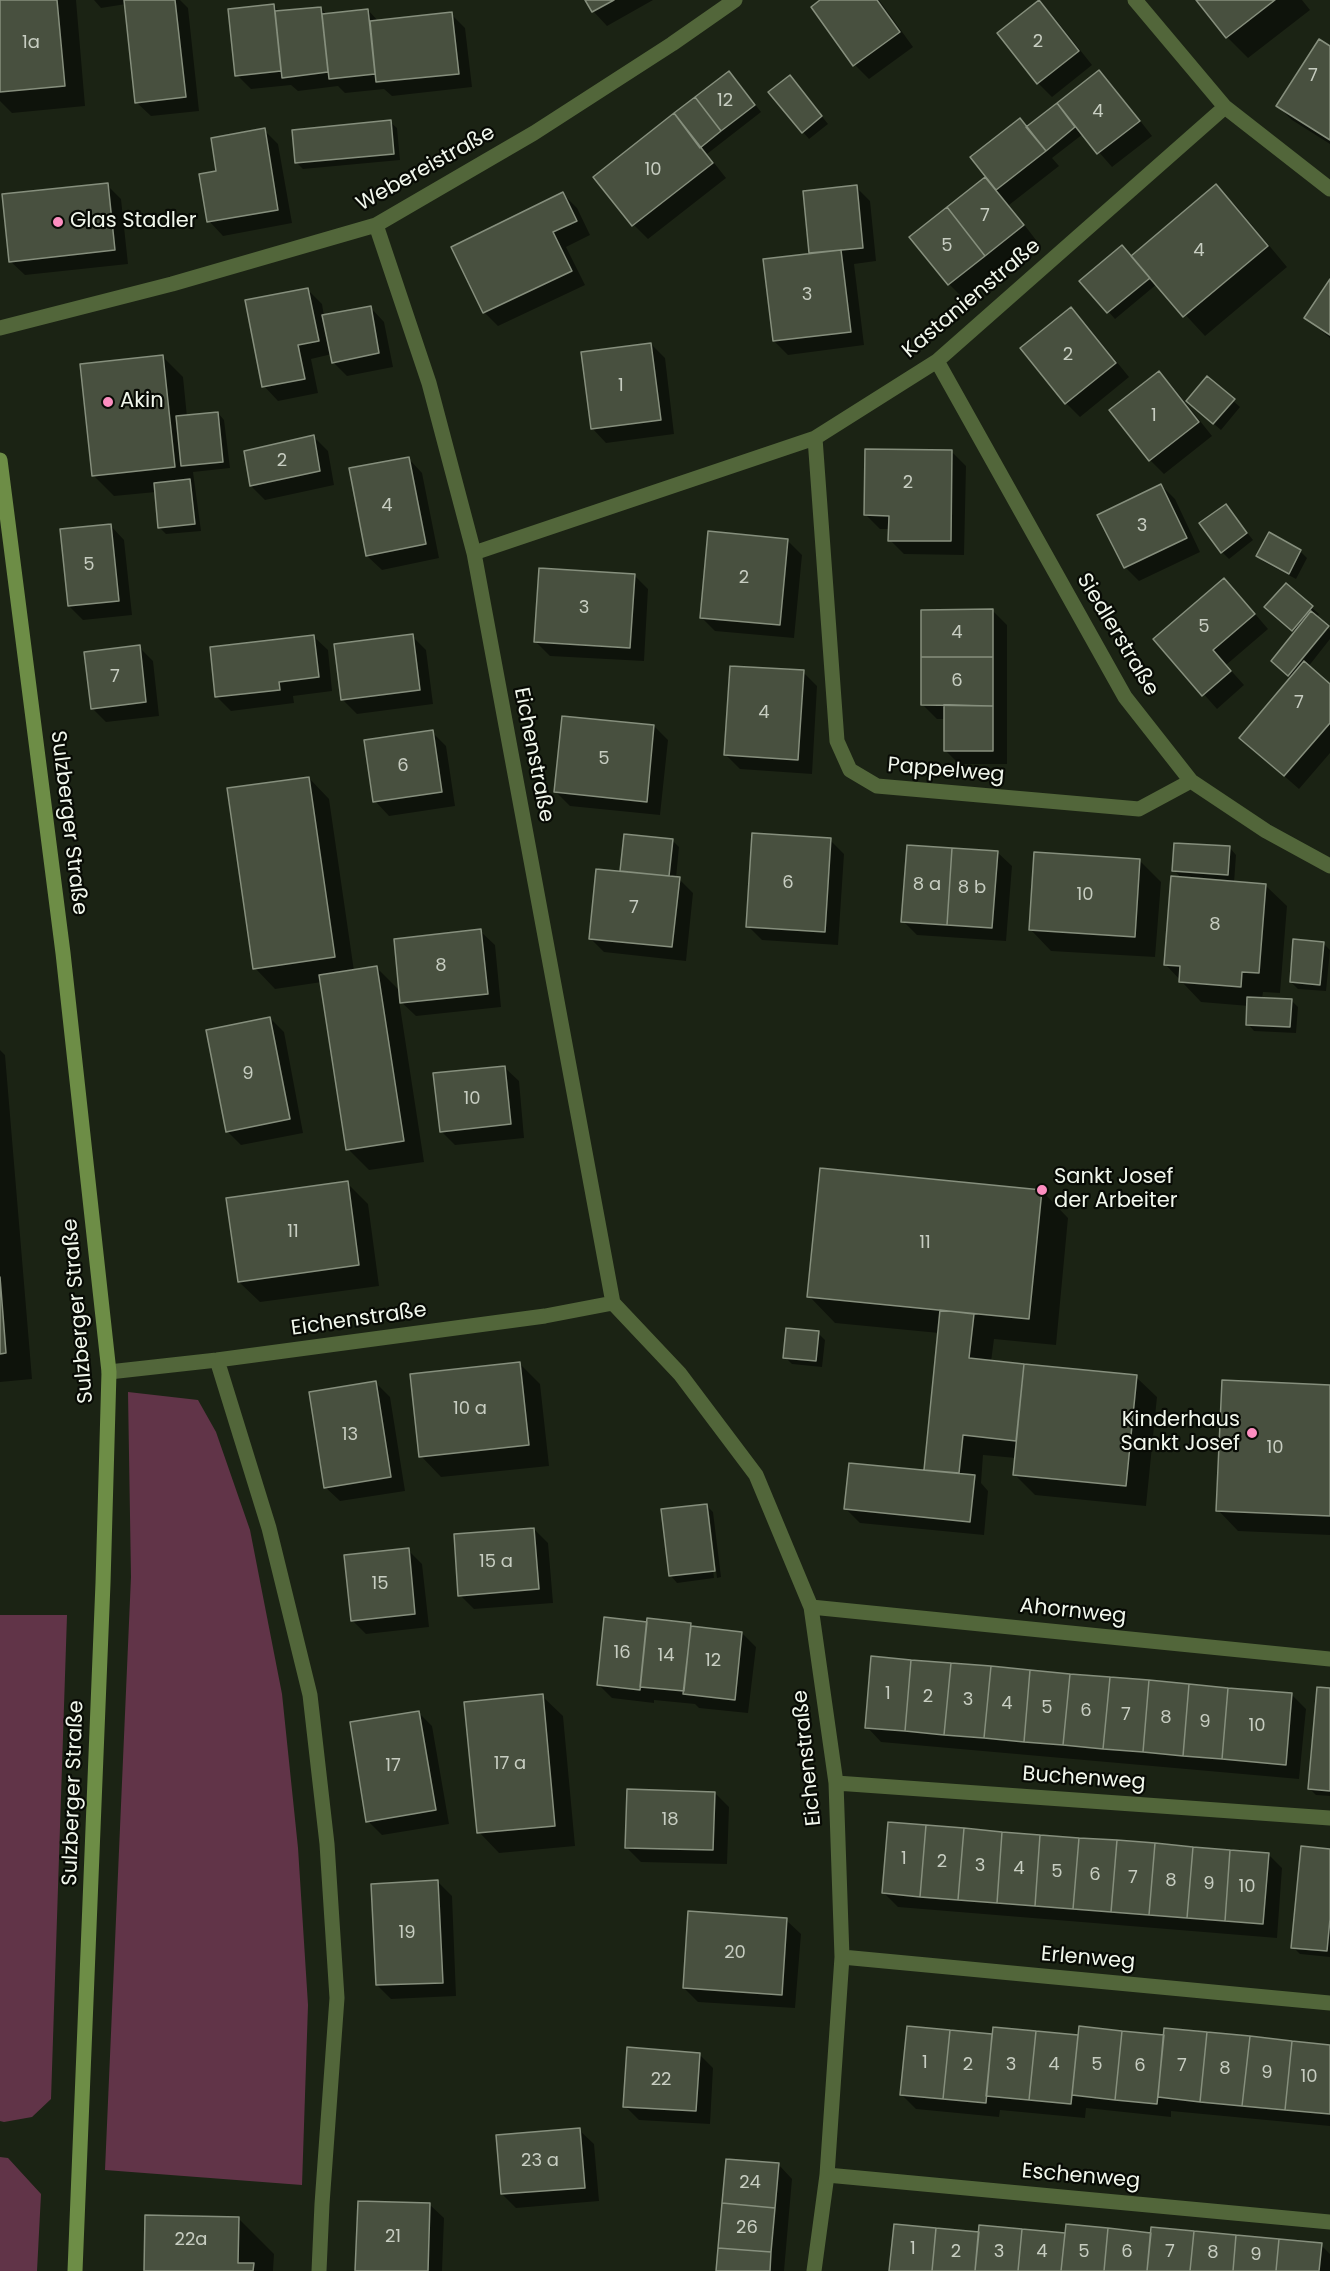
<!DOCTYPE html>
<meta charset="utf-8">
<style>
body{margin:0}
canvas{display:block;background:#1b2314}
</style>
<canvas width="1330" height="2271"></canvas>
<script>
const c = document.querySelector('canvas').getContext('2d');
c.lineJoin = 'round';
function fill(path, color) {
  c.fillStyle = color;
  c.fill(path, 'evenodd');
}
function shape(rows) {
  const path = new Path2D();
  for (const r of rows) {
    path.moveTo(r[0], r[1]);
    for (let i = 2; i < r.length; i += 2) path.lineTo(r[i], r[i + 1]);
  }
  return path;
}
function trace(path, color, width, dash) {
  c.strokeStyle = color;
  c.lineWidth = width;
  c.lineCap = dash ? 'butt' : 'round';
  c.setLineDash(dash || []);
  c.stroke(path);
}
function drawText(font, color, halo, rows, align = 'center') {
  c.font = font + ' Poppins,sans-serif';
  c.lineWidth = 4.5;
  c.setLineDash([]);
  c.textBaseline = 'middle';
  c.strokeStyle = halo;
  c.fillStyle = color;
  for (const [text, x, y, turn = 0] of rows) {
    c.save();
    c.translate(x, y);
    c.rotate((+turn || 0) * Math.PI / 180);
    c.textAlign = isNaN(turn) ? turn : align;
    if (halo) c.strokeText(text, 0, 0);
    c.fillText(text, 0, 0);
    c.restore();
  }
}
fill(shape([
 [128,1392,198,1400,216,1432,250,1530,282,1694,298,1848,308,2005,302,2185,105,2170,131,1577],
 [0,1615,67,1615,51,2099,32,2117,4,2122,0,2121],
 [0,2157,8,2158,41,2194,37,2271,0,2271]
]), '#613448');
fill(shape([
 [0,0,76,0,85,106,12,113,0,101],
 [94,0,180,0,188,8,199,111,151,116,136,102,126,4,101,8],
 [587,0,653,0,607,26,593,11],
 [823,0,879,0,913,47,869,79,855,65],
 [1198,0,1302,0,1310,10,1248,58,1227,37],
 [1039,2,1053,16,1092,65,1052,97,1038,83],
 [274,6,280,12,321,8,327,15,368,10,379,22,451,14,465,28,472,87,392,96,384,89,345,93,338,86,298,91,291,85,251,89,237,75],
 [1330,47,1330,144,1292,120,1278,106],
 [1099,72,1113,86,1152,136,1112,167,1083,134,1052,158,1059,166,1009,205,1036,240,963,298,949,284,912,237,987,177,1027,128],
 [736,80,761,112,707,154,726,178,648,239,634,225,596,177],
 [796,84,828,124,809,139,803,132],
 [390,122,397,128,400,160,303,169,296,162],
 [264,130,278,144,292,223,223,236,209,221,218,172],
 [107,185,121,199,128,264,25,275,10,261],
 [1216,186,1237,207,1287,267,1205,336,1157,284,1115,319,1081,281,1132,257],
 [856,187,870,201,876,261,854,264,864,345,788,355,774,341,811,255,805,192],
 [563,194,577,208,590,235,566,247,585,285,498,326,484,312],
 [1330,282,1330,338,1306,318],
 [308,290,322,304,324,316,370,307,384,322,393,367,347,376,333,362,332,354,311,359,318,393,278,401,264,386],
 [1071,309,1085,323,1129,377,1080,417,1066,403],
 [651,344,665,358,674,434,606,443,592,428],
 [162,356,183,377,187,417,218,413,224,420,230,468,193,472,201,531,166,534,159,527,156,492,114,496,93,475],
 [1159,373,1173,387,1212,436,1164,474,1150,460,1111,410],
 [1207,378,1240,407,1221,430,1194,407],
 [314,437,328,451,334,485,265,500,251,486],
 [952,452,966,466,964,555,904,554,890,540,890,529,880,529,866,515],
 [408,458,422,473,439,558,382,570,367,556],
 [1161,485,1175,499,1200,552,1139,581,1125,567],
 [1226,506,1253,540,1229,559,1222,552],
 [110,525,124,540,132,615,83,620,69,606],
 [1269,534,1300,551,1307,558,1296,579,1264,562,1257,556],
 [788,541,802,555,794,638,715,631,701,617],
 [634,575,648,589,644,661,550,656,536,642],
 [1286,585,1319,614,1316,618,1330,630,1330,639,1308,667,1330,686,1330,753,1299,789,1241,738,1292,678,1279,668,1295,633,1273,614],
 [1238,594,1268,629,1226,665,1244,685,1217,709,1155,639],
 [993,611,1007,625,1007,764,959,764,945,750,945,719,937,719,923,705],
 [313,636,328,650,332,691,293,696,294,703,231,711,217,697],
 [412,636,426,650,433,704,357,714,343,700],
 [139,647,153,661,159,716,106,722,92,708],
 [803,672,817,686,812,774,740,769,726,755],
 [654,726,668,740,660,815,570,806,556,792],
 [432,732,446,746,455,806,389,816,375,801],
 [309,778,329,799,354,971,377,968,401,992,480,931,495,945,501,1007,416,1016,399,1000,424,1162,369,1170,348,1149,322,982,275,989,255,968],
 [625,835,672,840,679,847,676,878,679,879,693,893,686,961,604,952,590,938,621,873],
 [830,840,844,854,838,945,762,940,748,926],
 [1230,848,1236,855,1234,883,1266,886,1287,906,1280,993,1263,992,1262,999,1291,1000,1298,1007,1296,1033,1254,1031,1248,1024,1249,1006,1201,1002,1165,964,1182,879,1174,870],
 [997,852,1012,866,1006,941,917,935,903,921],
 [1140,861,1161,882,1155,957,1051,951,1031,930],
 [1323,943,1330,950,1326,991,1298,989,1291,982],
 [270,1018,284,1032,303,1133,241,1145,227,1131],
 [0,1050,5,1055,32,1379,0,1382],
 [504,1067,519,1081,524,1138,455,1145,441,1131],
 [347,1183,368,1204,379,1286,260,1302,239,1282],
 [1042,1191,1068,1218,1056,1345,994,1339,991,1362,1136,1377,1157,1397,1146,1506,1035,1495,1014,1474,1016,1458,983,1455,981,1483,988,1491,984,1535,860,1523,846,1509,929,1472,926,1469,939,1333,835,1323,809,1296],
 [818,1333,825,1340,822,1367,792,1364,785,1357],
 [520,1364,540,1384,549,1466,441,1477,421,1456],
 [376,1383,390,1397,405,1491,340,1501,325,1487],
 [1330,1387,1330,1535,1238,1531,1218,1510],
 [706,1505,713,1512,721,1577,717,1578,709,1511,706,1511,714,1578,677,1583,671,1576],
 [534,1529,548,1543,553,1603,474,1609,460,1595],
 [408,1550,422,1564,429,1627,366,1634,352,1620],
 [649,1623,690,1624,694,1628,742,1633,756,1647,748,1713,699,1708,695,1704,654,1700,654,1703,612,1698,598,1684],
 [1330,1690,1330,1796,1316,1795,1309,1788],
 [1292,1695,1306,1709,1299,1779,881,1742,867,1727],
 [542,1696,563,1716,575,1846,499,1853,479,1832],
 [418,1712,432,1726,449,1824,382,1835,368,1821],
 [715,1793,729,1807,727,1864,641,1862,627,1848],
 [1330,1850,1330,1957,1300,1954,1293,1947],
 [1268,1854,1282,1868,1277,1938,898,1907,884,1893],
 [438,1882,452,1896,456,1996,391,1999,377,1985],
 [786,1920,801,1934,795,2008,698,2002,684,1988],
 [909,2028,994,2036,994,2029,1080,2037,1165,2036,1330,2046,1330,2126,1171,2111,1171,2117,1086,2108,1085,2118,1000,2110,999,2117,916,2109,902,2095],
 [699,2054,713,2068,710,2124,639,2120,625,2106],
 [579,2130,594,2144,599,2201,516,2208,502,2194],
 [778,2164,792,2179,784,2271,717,2271],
 [429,2204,444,2218,442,2271,357,2271],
 [238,2218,274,2254,273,2271,145,2271],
 [981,2226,1066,2235,1152,2234,1321,2245,1330,2254,1330,2271,891,2271,980,2234]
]), '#0007');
const building = shape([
 [0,0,57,0,65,86,0,92,0,0],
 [124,0,175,0,186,97,135,103,124,0],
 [585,0,614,0,592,12,585,0],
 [820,0,877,0,900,32,853,66,811,7,820,0],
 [1039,0,1079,51,1037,84,997,33,1039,0],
 [1196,0,1275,0,1226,38,1196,0],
 [274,4,281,71,235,76,228,9,274,4],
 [321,7,328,72,282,78,275,11,321,7],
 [368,9,375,74,329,79,322,14,368,9],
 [452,12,459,74,376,82,370,21,452,12],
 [1319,39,1330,46,1330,140,1276,106,1319,39],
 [1099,70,1140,121,1097,154,1057,103,1099,70],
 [729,71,755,105,721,131,695,97,729,71],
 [790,75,822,116,802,133,768,92,790,75],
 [695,97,721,131,700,148,674,113,695,97],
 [1057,103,1075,127,1046,151,1026,127,1057,103],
 [674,113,713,163,632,226,593,177,674,113],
 [1020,118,1046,151,996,190,970,157,1020,118],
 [391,120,394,154,295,163,292,130,391,120],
 [265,128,278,210,207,222,199,174,216,171,211,138,265,128],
 [985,177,1024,225,985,256,947,207,985,177],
 [108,183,115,250,9,262,2,194,108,183],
 [1216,184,1268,246,1183,317,1131,256,1216,184],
 [857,185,863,248,809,253,803,191,857,185],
 [563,192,577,221,553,232,572,271,483,313,451,247,563,192],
 [947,207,985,256,948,285,909,237,947,207],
 [1122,245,1150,278,1107,313,1079,281,1122,245],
 [841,250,851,332,773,341,763,259,841,250],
 [1330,279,1330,335,1304,318,1330,279],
 [308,288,319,341,298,345,305,379,262,387,245,300,308,288],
 [371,306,379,353,332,363,322,315,371,306],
 [1071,307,1116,363,1065,404,1020,348,1071,307],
 [651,343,661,420,591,429,581,352,651,343],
 [163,355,175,467,92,476,80,364,163,355],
 [1159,371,1199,422,1149,461,1109,410,1159,371],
 [1207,376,1235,399,1213,424,1186,401,1207,376],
 [218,412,223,462,181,466,176,416,218,412],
 [314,435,320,471,250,486,244,451,314,435],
 [865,449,952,450,951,541,888,541,889,516,864,515,865,449],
 [409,457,426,544,366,556,349,468,409,457],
 [190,479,195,524,158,528,154,483,190,479],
 [1161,484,1187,538,1124,568,1097,515,1161,484],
 [1226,504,1247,533,1221,553,1199,523,1226,504],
 [111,524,119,601,68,606,60,529,111,524],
 [708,531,788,539,780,625,700,618,708,531],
 [1269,532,1301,550,1289,574,1256,556,1269,532],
 [539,568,635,574,630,648,534,642,539,568],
 [1224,578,1255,614,1213,650,1231,671,1202,696,1153,639,1224,578],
 [1286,583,1313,606,1292,631,1264,607,1286,583],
 [993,609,993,657,921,657,921,610,993,609],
 [1311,611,1329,626,1288,676,1271,661,1311,611],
 [413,634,420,690,341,700,334,644,413,634],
 [314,635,319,677,279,682,280,690,215,697,210,647,314,635],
 [140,645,146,702,91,709,84,652,140,645],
 [921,657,993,657,993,706,921,705,921,657],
 [1304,661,1330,684,1330,723,1284,776,1239,738,1304,661],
 [730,666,804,670,798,760,724,755,730,666],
 [944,705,993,706,993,751,944,751,944,705],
 [562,716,654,725,647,802,554,792,562,716],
 [433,730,442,792,373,802,364,740,433,730],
 [309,777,335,957,253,969,227,788,309,777],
 [752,833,831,838,825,932,746,927,752,833],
 [624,834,673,839,669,876,620,871,624,834],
 [1174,843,1230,846,1228,875,1172,871,1174,843],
 [907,845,952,848,947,925,901,922,907,845],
 [952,848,998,851,992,928,947,925,952,848],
 [1034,852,1140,859,1135,937,1029,930,1034,852],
 [596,869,680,877,672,947,589,939,596,869],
 [1171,876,1266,884,1259,973,1242,972,1241,987,1179,982,1180,966,1164,965,1171,876],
 [481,929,488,994,400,1003,394,939,481,929],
 [1293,939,1324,942,1320,985,1290,982,1293,939],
 [377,966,404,1141,346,1150,319,975,377,966],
 [1247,997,1292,999,1290,1027,1246,1025,1247,997],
 [270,1017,290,1119,226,1132,206,1030,270,1017],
 [505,1066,511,1124,440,1132,433,1073,505,1066],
 [820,1168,1042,1190,1029,1319,807,1297,820,1168],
 [348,1181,359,1265,238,1282,226,1198,348,1181],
 [0,1277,6,1353,0,1354,0,1277],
 [940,1310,974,1314,969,1358,1024,1364,1016,1441,963,1435,959,1473,924,1470,940,1310],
 [786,1328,819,1331,816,1361,783,1358,786,1328],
 [520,1362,529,1445,419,1457,410,1374,520,1362],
 [1024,1364,1137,1375,1126,1486,1013,1475,1024,1364],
 [1222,1380,1330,1385,1330,1516,1216,1511,1222,1380],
 [376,1381,391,1477,324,1488,309,1392,376,1381],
 [849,1463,975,1475,970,1522,844,1509,849,1463],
 [707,1504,715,1571,669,1576,661,1509,707,1504],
 [534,1528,539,1589,458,1596,454,1534,534,1528],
 [409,1548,415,1614,351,1621,344,1555,409,1548],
 [604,1617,647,1622,640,1690,597,1685,604,1617],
 [647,1618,691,1623,684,1691,640,1687,647,1618],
 [691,1626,742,1632,735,1700,683,1694,691,1626],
 [871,1656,911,1660,905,1731,865,1728,871,1656],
 [911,1660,951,1663,944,1735,905,1731,911,1660],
 [951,1663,991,1666,984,1738,944,1735,951,1663],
 [991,1666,1030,1670,1024,1742,984,1738,991,1666],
 [1030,1670,1070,1674,1063,1745,1024,1742,1030,1670],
 [1070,1674,1110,1677,1103,1749,1063,1745,1070,1674],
 [1110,1677,1149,1680,1143,1752,1103,1749,1110,1677],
 [1149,1680,1189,1684,1183,1756,1143,1752,1149,1680],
 [1189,1684,1228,1688,1222,1759,1183,1756,1189,1684],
 [1317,1687,1330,1688,1330,1791,1308,1789,1317,1687],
 [1228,1688,1292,1693,1286,1765,1222,1759,1228,1688],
 [543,1694,555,1826,477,1833,464,1702,543,1694],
 [419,1711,436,1810,366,1822,350,1722,419,1711],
 [627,1789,715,1792,713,1850,625,1848,627,1789],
 [888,1822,926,1825,920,1897,882,1893,888,1822],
 [926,1825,964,1828,958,1900,920,1897,926,1825],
 [964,1828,1002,1832,997,1903,958,1900,964,1828],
 [1002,1832,1040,1835,1035,1906,997,1903,1002,1832],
 [1040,1835,1079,1838,1073,1909,1035,1906,1040,1835],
 [1079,1838,1117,1840,1111,1912,1073,1909,1079,1838],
 [1117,1840,1155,1843,1149,1915,1111,1912,1117,1840],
 [1155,1843,1193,1847,1187,1918,1149,1915,1155,1843],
 [1301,1846,1330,1849,1330,1919,1327,1951,1291,1948,1301,1846],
 [1193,1847,1230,1850,1225,1921,1187,1918,1193,1847],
 [1230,1850,1269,1853,1263,1924,1225,1921,1230,1850],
 [438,1880,443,1983,376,1985,371,1884,438,1880],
 [688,1911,787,1918,782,1995,683,1988,688,1911],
 [907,2026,950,2030,943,2099,900,2095,907,2026],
 [1079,2026,1122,2031,1115,2100,1072,2095,1079,2026],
 [993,2027,1036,2031,1029,2100,986,2096,993,2027],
 [1164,2028,1207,2032,1200,2102,1158,2097,1164,2028],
 [950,2030,992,2034,986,2103,943,2099,950,2030],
 [1036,2031,1078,2035,1071,2104,1029,2100,1036,2031],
 [1122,2031,1164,2035,1157,2104,1115,2100,1122,2031],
 [1207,2032,1250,2036,1242,2106,1200,2102,1207,2032],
 [1250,2036,1292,2041,1285,2110,1242,2106,1250,2036],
 [1292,2041,1330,2045,1330,2114,1285,2110,1292,2041],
 [627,2047,700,2053,696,2111,623,2107,627,2047],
 [580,2128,585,2188,501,2194,496,2135,580,2128],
 [726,2159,779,2163,775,2208,722,2203,726,2159],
 [358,2201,430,2203,428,2271,355,2271,358,2201],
 [722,2203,775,2208,771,2252,718,2248,722,2203],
 [145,2215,239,2217,238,2263,254,2263,253,2271,144,2271,145,2215],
 [894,2224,936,2228,932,2271,889,2271,894,2224],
 [1066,2224,1108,2228,1104,2271,1061,2271,1066,2224],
 [979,2225,1022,2229,1018,2271,975,2271,979,2225],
 [1151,2227,1194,2231,1190,2271,1147,2271,1151,2227],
 [936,2228,979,2232,975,2271,932,2271,936,2228],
 [1108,2228,1151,2233,1147,2271,1104,2271,1108,2228],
 [1022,2229,1065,2233,1061,2271,1018,2271,1022,2229],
 [1194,2231,1236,2235,1233,2271,1190,2271,1194,2231],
 [1236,2235,1279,2239,1276,2271,1233,2271,1236,2235],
 [1279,2239,1322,2243,1319,2271,1276,2271,1279,2239],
 [718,2248,771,2252,770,2271,716,2271,718,2248]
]);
fill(building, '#48503f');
trace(building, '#868f7d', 1.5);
trace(shape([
 [1135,0,1225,107,1330,189],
 [376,225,429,383,474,553,613,1303,680,1374,756,1475,811,1607,836,1783,842,1957,827,2175,814,2271],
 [0,328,172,284,376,225,534,133,672,44,735,0],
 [937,361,1125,697,1191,781,1266,831,1330,866],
 [815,438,837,741,850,770,877,786,1139,809,1191,781],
 [474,553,815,438,937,361,1225,107],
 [217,1360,269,1528,310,1695,327,1844,337,1998,322,2204,319,2271],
 [109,1372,217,1360,545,1316,613,1303],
 [811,1607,1330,1659],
 [836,1783,1330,1818],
 [842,1957,1330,2003],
 [827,2175,1330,2222]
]), '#52663a', 15);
trace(shape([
 [0,460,63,953,109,1372,103,1583,75,2271]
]), '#6d8d46', 15);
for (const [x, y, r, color] of [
 [58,222,6,"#fd8ec0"],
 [108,402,6,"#fd8ec0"],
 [1042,1190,6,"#fd8ec0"],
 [1252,1433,6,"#fd8ec0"]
]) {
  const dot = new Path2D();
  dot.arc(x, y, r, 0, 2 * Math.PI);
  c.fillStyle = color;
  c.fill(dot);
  trace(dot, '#080b05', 2);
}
drawText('18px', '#c7cdc1', null, [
 ["2",1038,42],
 ["1a",31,43],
 ["7",1313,76],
 ["12",725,101],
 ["4",1098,112],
 ["10",653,170],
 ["7",985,216],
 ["5",947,246],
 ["4",1199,251],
 ["3",807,295],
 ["2",1068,355],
 ["1",621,386],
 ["1",1154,416],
 ["2",282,461],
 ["2",908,483],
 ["4",387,506],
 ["3",1142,526],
 ["5",89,565],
 ["2",744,578],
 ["3",584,608],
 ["5",1204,627],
 ["4",957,633],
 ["7",115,677],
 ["6",957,681],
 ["7",1299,703],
 ["4",764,713],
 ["5",604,759],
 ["6",403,766],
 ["6",788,883],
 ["8 a",927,885],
 ["8 b",972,888],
 ["10",1085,895],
 ["7",634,908],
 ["8",1215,925],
 ["8",441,966],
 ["9",248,1074],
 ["10",472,1099],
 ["11",293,1232],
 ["11",925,1243],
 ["10 a",470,1409],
 ["13",350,1435],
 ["10",1275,1448],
 ["15 a",496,1562],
 ["15",380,1584],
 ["16",622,1653],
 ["14",666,1656],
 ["12",713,1661],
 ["1",888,1694],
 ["2",928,1697],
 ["3",968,1700],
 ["4",1007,1704],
 ["5",1047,1708],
 ["6",1086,1711],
 ["7",1126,1715],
 ["8",1166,1718],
 ["9",1205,1722],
 ["10",1257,1726],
 ["17 a",510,1764],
 ["17",393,1766],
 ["18",670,1820],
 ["1",904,1859],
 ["2",942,1862],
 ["3",980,1866],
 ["4",1019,1869],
 ["5",1057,1872],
 ["6",1095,1875],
 ["7",1133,1878],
 ["8",1171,1881],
 ["9",1209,1884],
 ["10",1247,1887],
 ["19",407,1933],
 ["20",735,1953],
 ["1",925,2063],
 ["2",968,2065],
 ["3",1011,2065],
 ["4",1054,2065],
 ["5",1097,2065],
 ["6",1140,2066],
 ["7",1182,2066],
 ["8",1225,2069],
 ["9",1267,2073],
 ["10",1309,2077],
 ["22",661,2080],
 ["23 a",540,2161],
 ["24",750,2183],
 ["26",747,2228],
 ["21",393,2237],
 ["22a",191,2240],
 ["1",913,2249],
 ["2",956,2252],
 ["3",999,2252],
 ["4",1042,2252],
 ["5",1084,2252],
 ["6",1127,2252],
 ["7",1170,2252],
 ["8",1213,2253],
 ["9",1256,2255]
]);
drawText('21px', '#f1f7ec', '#080b05', [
 ["Webereistraße",426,169,-29],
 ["Kastanienstraße",972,299,-40],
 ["Siedlerstraße",1117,635,59],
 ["Eichenstraße",533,755,79],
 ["Pappelweg",946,771,5],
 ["Sulzberger Straße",68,823,83],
 ["Sulzberger Straße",79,1311,-95],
 ["Eichenstraße",359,1320,-8],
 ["Ahornweg",1073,1612,6],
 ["Eichenstraße",808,1758,-96],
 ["Buchenweg",1084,1779,4],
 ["Sulzberger Straße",74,1793,-88],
 ["Erlenweg",1088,1959,5],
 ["Eschenweg",1081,2177,5]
]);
drawText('21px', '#f1f7ec', '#080b05', [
 ["Glas Stadler",70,222],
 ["Akin",120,402],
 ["Sankt Josef",1054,1178],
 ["der Arbeiter",1054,1202],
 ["Kinderhaus",1240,1421,"right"],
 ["Sankt Josef",1240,1445,"right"]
], 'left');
</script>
